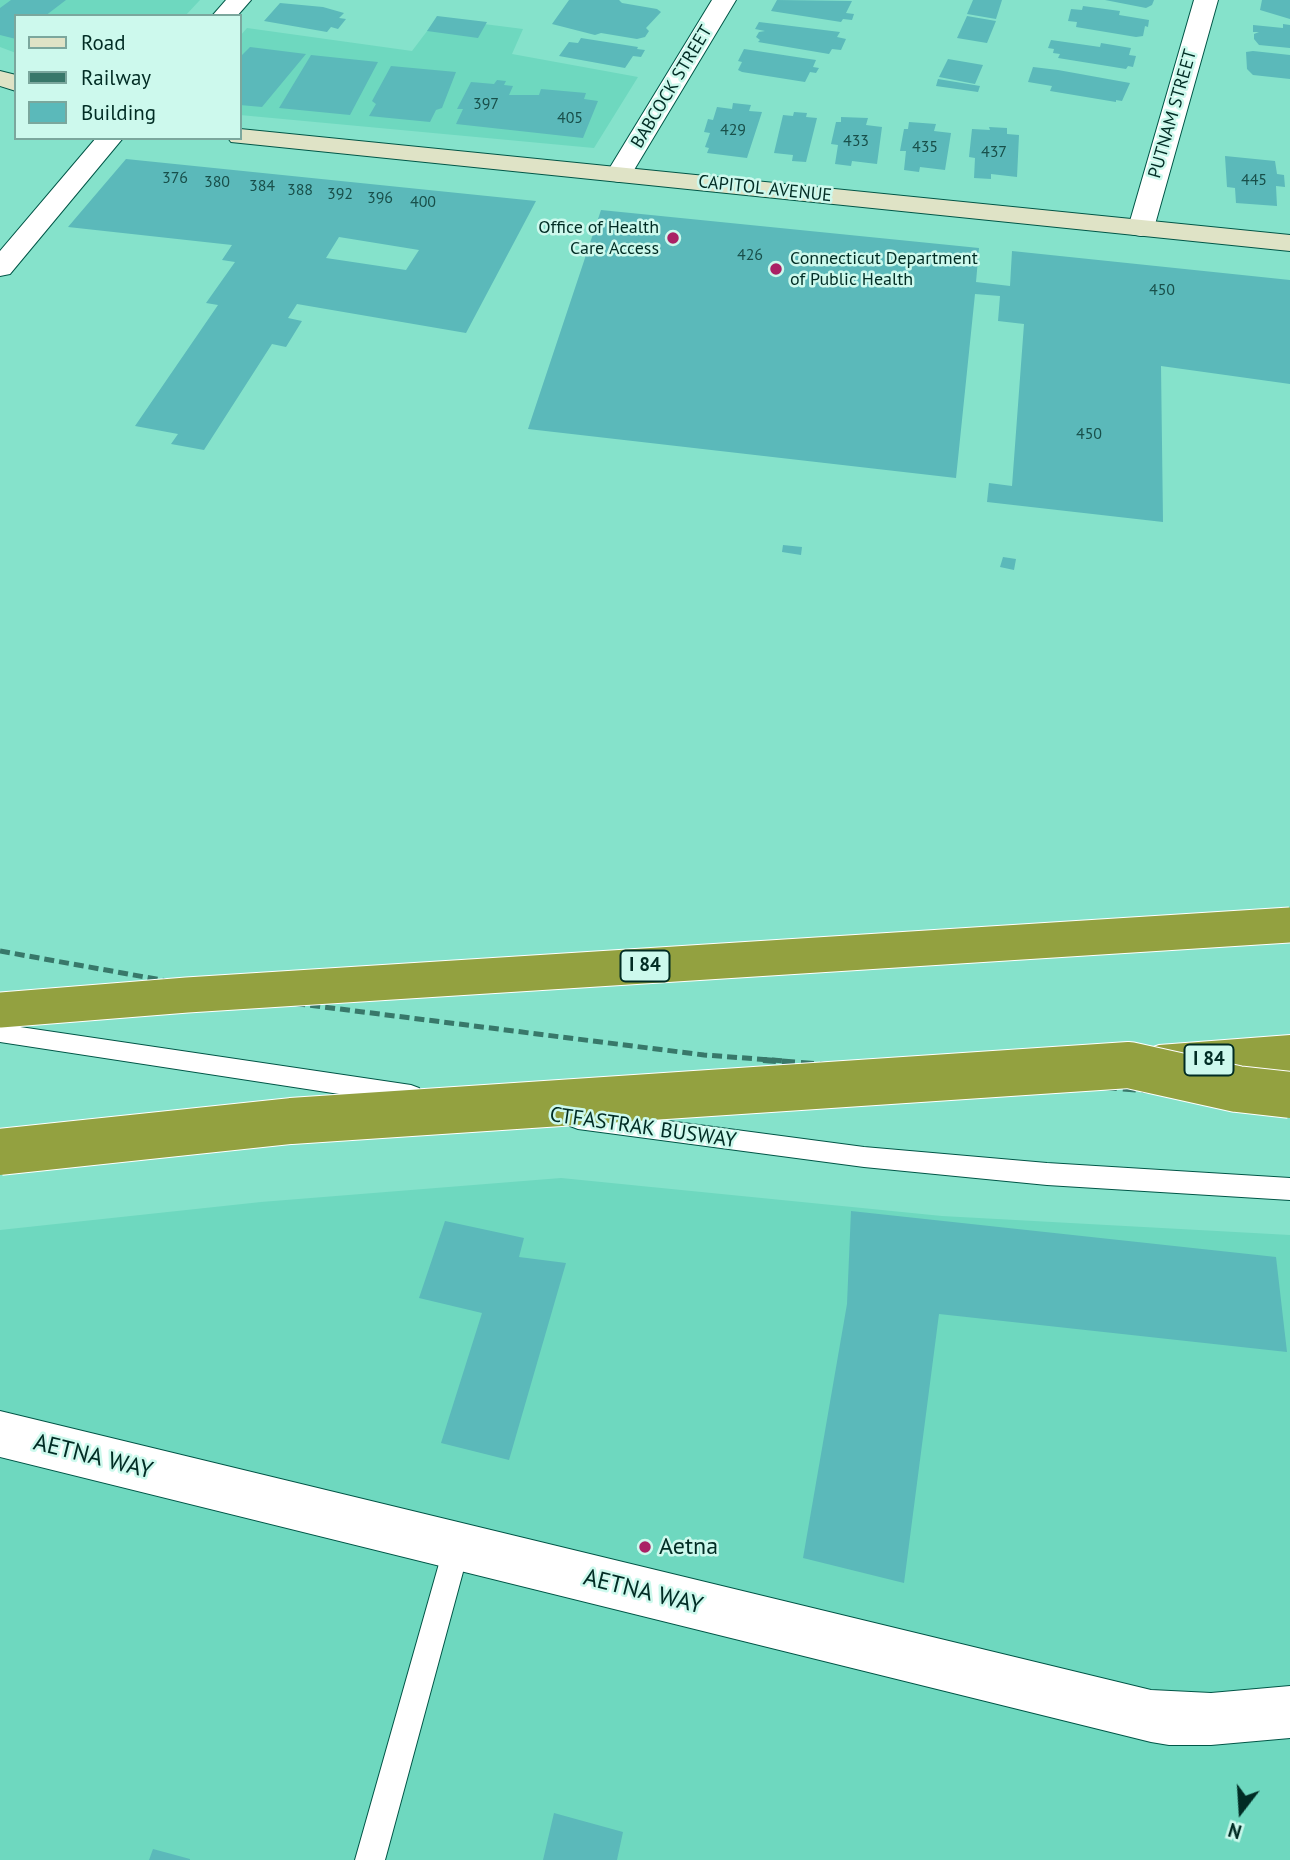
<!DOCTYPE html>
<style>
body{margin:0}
#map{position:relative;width:1290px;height:1860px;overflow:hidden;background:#85e2cb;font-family:"PT Sans",sans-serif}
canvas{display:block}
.legend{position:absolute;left:14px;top:14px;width:228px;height:126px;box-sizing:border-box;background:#cdf9ed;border:2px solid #7ba79d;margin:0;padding:9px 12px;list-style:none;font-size:21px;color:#012c24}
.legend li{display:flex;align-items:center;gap:14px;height:35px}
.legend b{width:35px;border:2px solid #7ba79d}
.north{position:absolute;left:1206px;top:1776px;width:70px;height:70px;-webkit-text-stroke:5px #cdf9ed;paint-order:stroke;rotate:197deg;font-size:19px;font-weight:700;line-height:28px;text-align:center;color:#012c24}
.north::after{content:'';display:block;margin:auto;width:24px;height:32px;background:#012c24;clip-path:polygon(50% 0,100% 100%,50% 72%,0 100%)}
</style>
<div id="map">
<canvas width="1290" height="1860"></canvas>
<ul class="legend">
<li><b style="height:9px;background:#dfe3c6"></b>Road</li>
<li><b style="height:9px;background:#38786a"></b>Railway</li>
<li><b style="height:19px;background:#5bb9ba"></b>Building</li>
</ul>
<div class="north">N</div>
</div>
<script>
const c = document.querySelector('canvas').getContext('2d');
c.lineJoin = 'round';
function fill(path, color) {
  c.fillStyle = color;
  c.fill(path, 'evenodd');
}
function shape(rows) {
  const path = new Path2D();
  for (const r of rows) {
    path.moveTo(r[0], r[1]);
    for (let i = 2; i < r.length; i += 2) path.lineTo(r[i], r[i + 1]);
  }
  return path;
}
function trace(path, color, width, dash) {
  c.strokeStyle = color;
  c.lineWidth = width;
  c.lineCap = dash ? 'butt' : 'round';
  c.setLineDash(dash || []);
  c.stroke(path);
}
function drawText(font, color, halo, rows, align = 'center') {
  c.font = font + ' "PT Sans",sans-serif';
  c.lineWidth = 5;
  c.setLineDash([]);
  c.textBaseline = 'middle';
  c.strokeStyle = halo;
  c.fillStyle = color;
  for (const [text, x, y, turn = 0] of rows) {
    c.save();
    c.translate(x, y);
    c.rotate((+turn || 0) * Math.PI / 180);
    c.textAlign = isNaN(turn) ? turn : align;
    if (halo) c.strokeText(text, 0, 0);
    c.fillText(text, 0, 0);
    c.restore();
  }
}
fill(shape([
 [0,0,200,0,185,16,16,16,16,53,0,47],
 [437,18,523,29,512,54,638,77,594,148,240,115,240,36,247,28,412,51],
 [561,1178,942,1216,1290,1235,1290,1860,0,1860,0,1230,261,1202]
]), '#6ed8bf');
fill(shape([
 [11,0,66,0,45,16,16,16,16,39,0,35,0,8],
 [569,0,619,0,622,3,657,9,661,12,646,28,649,31,645,37,637,39,601,33,595,35,552,24],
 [777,0,852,1,846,13,854,14,852,20,843,19,841,22,771,11],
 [973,0,1002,0,996,19,967,14],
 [1105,0,1154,0,1152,5,1146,8],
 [1262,0,1290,0,1290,19,1260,10],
 [280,3,323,7,344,13,339,18,346,19,338,29,331,27,327,32,264,21],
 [1083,6,1120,11,1119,15,1149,20,1148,27,1145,26,1143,36,1136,37,1076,27,1077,22,1068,21,1071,9,1082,10],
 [437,16,487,22,478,38,427,31],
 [967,16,996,21,987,43,957,38],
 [759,22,840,32,837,37,846,39,841,50,832,49,829,54,758,42,760,40,756,37,759,32,765,31,755,29],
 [1283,24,1290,25,1290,48,1259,45,1254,39,1254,34,1259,32,1253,32,1253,25,1283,28],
 [581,38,638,47,637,49,645,50,641,57,633,56,625,68,559,56,569,42,578,43],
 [1051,40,1100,47,1101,43,1131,48,1129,55,1136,56,1133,67,1128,66,1126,69,1058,58,1060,54,1053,53,1054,49,1048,48],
 [250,47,306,54,262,107,240,105,240,57],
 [744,49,816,60,813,67,819,68,816,73,810,72,805,82,742,72,738,70,742,62,738,61],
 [1253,51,1290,55,1290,79,1253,75,1247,69,1246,52],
 [311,55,378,62,350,115,279,108],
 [948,59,983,65,975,84,939,77],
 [391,66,456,72,442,108,436,110,430,122,369,116,376,104,372,101],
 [1033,67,1058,70,1130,83,1122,101,1116,100,1116,102,1050,91,1052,86,1028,82],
 [938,79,980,86,978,92,936,86],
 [497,80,506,81,504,85,513,86,509,95,539,95,541,89,586,93,584,99,598,101,583,138,456,124,463,109,457,109,471,82,494,84],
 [733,103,751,105,749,111,762,112,747,158,707,153,709,148,705,147,710,133,704,132,708,119,713,120,717,107,732,109],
 [794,112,807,113,806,117,817,118,806,162,792,161,793,155,774,153,783,115,793,116],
 [841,117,868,118,866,125,882,127,877,164,852,161,851,166,835,164,838,145,831,144,836,122,841,122],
 [909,122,936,124,934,131,951,133,945,170,920,167,919,172,904,170,906,151,900,151,904,129,908,129],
 [989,127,1007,128,1007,134,1019,135,1017,177,991,174,991,179,974,178,975,158,969,157,972,129,990,130],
 [1225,156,1275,161,1277,174,1284,175,1285,187,1276,186,1277,206,1236,203,1235,188,1227,187],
 [126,159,536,201,466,333,297,304,288,318,302,321,286,347,272,344,204,450,171,444,178,434,135,426,218,305,206,303,235,262,222,260,232,245,68,227],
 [339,237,419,250,406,270,326,258],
 [601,210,979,248,976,282,1010,286,1012,251,1290,280,1290,384,1161,366,1163,522,987,502,989,483,1012,486,1024,324,998,321,1000,296,975,294,956,478,528,429],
 [783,545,802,547,801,555,782,552],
 [1003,557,1016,559,1014,570,1000,567],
 [851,1211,1276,1257,1287,1352,939,1314,904,1583,803,1558,847,1304],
 [445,1221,524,1238,519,1257,566,1263,509,1460,441,1443,482,1313,419,1298],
 [554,1813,623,1832,617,1860,543,1860],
 [153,1849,190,1859,190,1860,149,1860]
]), '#5bb9ba');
const lane = shape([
 [0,1024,411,1085,419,1088,422,1095,419,1102,411,1105,0,1042,0,1024],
 [578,1109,864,1147,1047,1163,1290,1178,1290,1200,1047,1185,864,1167,578,1129,570,1126,567,1119,570,1112,578,1109],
 [457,1533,466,1537,470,1546,385,1860,355,1860,444,1546,448,1537,457,1533]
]);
const street = shape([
 [226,0,251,0,237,16,212,16,226,0],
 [712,0,736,0,628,180,619,182,610,180,606,174,712,0],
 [1194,0,1218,0,1154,228,1151,234,1141,236,1131,234,1128,228,1194,0],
 [96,138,123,138,10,274,0,276,0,251,96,138],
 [0,1411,1151,1690,1211,1693,1290,1686,1290,1738,1211,1745,1169,1745,1151,1742,0,1457,0,1411]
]);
const secondary = shape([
 [0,71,16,75,16,91,0,86,0,71],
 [240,129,1290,235,1290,251,231,142,228,138,240,138,240,129]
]);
const highway = shape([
 [1290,1035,1290,1071,1159,1081,1145,1076,1139,1063,1145,1050,1159,1045,1290,1035]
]);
trace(lane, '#005647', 2);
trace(street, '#005647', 2);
trace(secondary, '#005647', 2);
trace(highway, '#fff', 2);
fill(lane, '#fff');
fill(street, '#fff');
fill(secondary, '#dfe3c6');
fill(highway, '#93a140');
trace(shape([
 [0,951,284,1002,704,1055,785,1061]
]), '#38786a', 5, [10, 5]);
trace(shape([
 [763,1060,1142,1090,1290,1095]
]), '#38786a', 6, [13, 6]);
const highwayBridgeFar1 = shape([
 [0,1010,187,995,1290,925]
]);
const highwayBridge = shape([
 [0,1152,291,1121,1129,1065,1237,1089,1290,1095]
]);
trace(highwayBridgeFar1, '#fff', 37, []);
trace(highwayBridge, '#fff', 48, []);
trace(highwayBridgeFar1, '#93a140', 35);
trace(highwayBridge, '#93a140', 46);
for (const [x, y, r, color] of [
 [673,238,7,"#aa2165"],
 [776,269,7,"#aa2165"],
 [645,1547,7,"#aa2165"]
]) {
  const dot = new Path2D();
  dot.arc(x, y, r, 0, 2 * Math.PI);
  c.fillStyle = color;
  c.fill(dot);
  trace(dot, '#cdf9ed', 2.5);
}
drawText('16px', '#184f4a', null, [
 ["397",486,104],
 ["405",570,118],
 ["429",733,130],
 ["433",856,141],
 ["435",925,147],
 ["437",994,152],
 ["376",175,178],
 ["445",1254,180],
 ["380",217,182],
 ["384",262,186],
 ["388",300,190],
 ["392",340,194],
 ["396",380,198],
 ["400",423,202],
 ["426",750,255],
 ["450",1162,290],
 ["450",1089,434]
]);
drawText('18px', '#012c24', '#cdf9ed', [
 ["BABCOCK STREET",672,87,-59],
 ["PUTNAM STREET",1173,114,-74],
 ["CAPITOL AVENUE",765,189,6]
]);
drawText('18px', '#012c24', '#cdf9ed', [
 ["Office of Health",659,228],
 ["Care Access",659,249],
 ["Connecticut Department",790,259,"left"],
 ["of Public Health",790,280,"left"]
], 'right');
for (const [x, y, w] of [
 [645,966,49],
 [1209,1060,49]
]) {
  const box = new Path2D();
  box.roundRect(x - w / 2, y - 15.5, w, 31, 5);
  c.fillStyle = '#cdf9ed';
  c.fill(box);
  trace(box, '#012c24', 2);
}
drawText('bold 19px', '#012c24', null, [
 ["I 84",645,966],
 ["I 84",1209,1060]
]);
drawText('21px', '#012c24', '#cdf9ed', [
 ["CTFASTRAK BUSWAY",643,1128,8]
]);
drawText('24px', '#012c24', '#cdf9ed', [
 ["AETNA WAY",93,1457,14],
 ["AETNA WAY",643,1592,14]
]);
drawText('24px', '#012c24', '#cdf9ed', [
 ["Aetna",659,1547]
], 'left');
</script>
